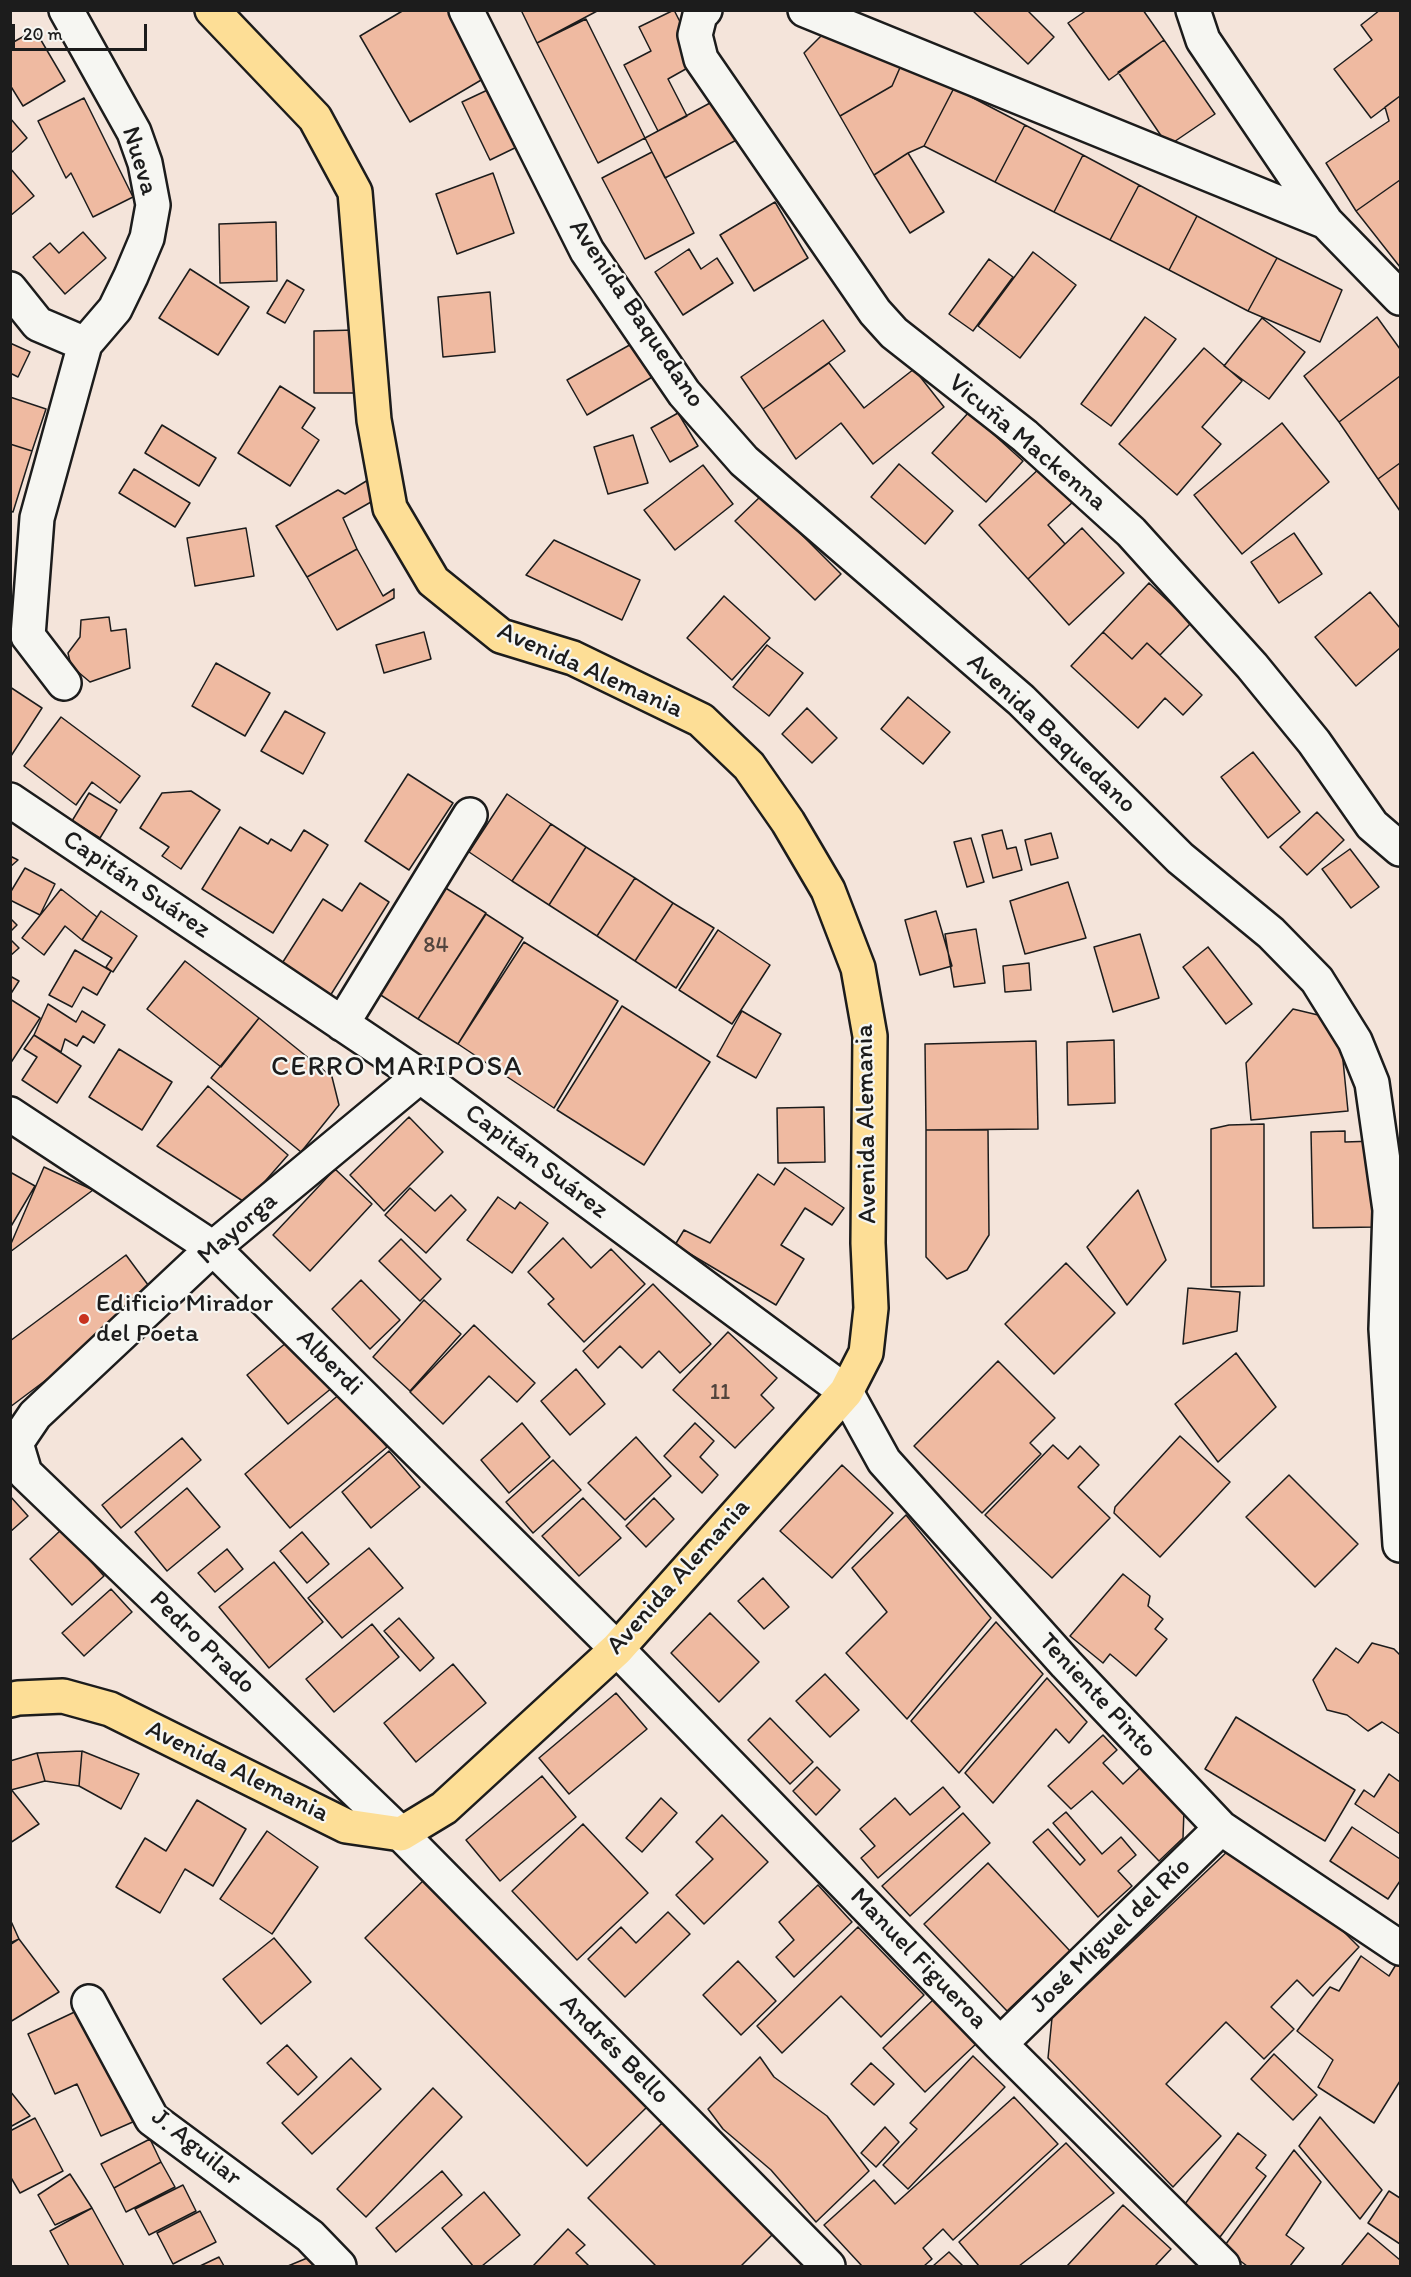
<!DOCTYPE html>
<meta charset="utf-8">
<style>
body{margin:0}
#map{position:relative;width:1411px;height:2277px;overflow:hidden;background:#f4e4da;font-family:Itim,sans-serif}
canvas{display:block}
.frame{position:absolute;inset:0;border:12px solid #1c1c1c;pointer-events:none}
.scale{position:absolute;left:12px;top:24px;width:135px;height:27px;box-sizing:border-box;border:3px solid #1c1c1c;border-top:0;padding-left:8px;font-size:18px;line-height:21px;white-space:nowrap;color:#1c1c1c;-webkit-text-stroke:4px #f6f6f2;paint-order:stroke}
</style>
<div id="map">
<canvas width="1411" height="2277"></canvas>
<div class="frame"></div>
<div class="scale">20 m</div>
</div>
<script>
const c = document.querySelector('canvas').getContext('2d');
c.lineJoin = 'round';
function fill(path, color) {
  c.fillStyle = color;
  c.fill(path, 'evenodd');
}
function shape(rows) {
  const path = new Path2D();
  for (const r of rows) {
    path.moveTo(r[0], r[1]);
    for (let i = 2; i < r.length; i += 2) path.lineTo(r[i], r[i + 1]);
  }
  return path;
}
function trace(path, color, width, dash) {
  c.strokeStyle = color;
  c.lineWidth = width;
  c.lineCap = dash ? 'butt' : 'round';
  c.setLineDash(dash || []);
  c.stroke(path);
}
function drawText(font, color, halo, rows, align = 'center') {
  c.font = font + ' Itim,sans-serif';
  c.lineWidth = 4.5;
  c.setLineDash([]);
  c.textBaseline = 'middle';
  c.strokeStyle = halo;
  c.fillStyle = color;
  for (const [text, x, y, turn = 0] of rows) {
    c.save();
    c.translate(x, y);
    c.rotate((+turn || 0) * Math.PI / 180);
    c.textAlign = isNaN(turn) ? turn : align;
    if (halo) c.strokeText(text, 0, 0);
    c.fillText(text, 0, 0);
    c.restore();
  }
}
const building = shape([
 [404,10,450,10,488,76,410,122,360,36,404,10],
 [521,10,599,10,537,43,521,10],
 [674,10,700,61,668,79,687,116,658,131,624,65,651,51,639,27,674,10],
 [972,10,1027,10,1054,37,1028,64,972,10],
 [1087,10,1143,10,1164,40,1109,80,1068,23,1087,10],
 [1380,10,1400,10,1400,96,1371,118,1334,69,1372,40,1361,25,1380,10],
 [586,19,645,138,598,163,537,43,586,19],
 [35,30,65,81,23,106,10,85,10,44,35,30],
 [826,31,902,63,892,86,840,116,804,53,826,31],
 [1164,40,1215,114,1168,146,1118,72,1164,40],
 [902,63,954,88,924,146,908,153,874,175,840,116,892,86,902,63],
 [496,86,523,144,490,160,462,102,496,86],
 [954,88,1025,125,995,182,924,146,954,88],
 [723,96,744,136,665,178,645,138,723,96],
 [1400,96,1400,180,1356,211,1326,163,1389,121,1385,107,1400,96],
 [84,98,133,197,93,217,71,173,66,178,38,121,84,98],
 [10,118,27,138,10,154,10,118],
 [1025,125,1083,155,1054,212,995,182,1025,125],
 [652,152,694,233,645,259,602,178,652,152],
 [908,153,944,212,910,233,874,175,908,153],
 [1083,155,1139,185,1110,240,1054,212,1083,155],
 [10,168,34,196,10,216,10,168],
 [493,173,514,233,457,254,436,194,493,173],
 [1400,180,1400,267,1356,211,1400,180],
 [1139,185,1197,216,1169,270,1110,240,1139,185],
 [775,202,808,258,754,291,720,235,775,202],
 [1197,216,1277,258,1248,311,1169,270,1197,216],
 [276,222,277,281,220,283,219,224,276,222],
 [83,232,106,258,65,294,33,257,50,243,59,253,83,232],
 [689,249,701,269,717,258,733,283,683,315,655,272,689,249],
 [1033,252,1076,285,1020,358,978,326,1033,252],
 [1277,258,1342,290,1320,342,1248,311,1277,258],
 [989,259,1013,277,973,331,949,314,989,259],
 [190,269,249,307,218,355,159,318,190,269],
 [287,280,304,290,285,323,267,313,287,280],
 [490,292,495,352,443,357,438,297,490,292],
 [1145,317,1176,339,1111,426,1081,404,1145,317],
 [1377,317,1400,349,1400,376,1339,422,1304,376,1377,317],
 [1262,318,1305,352,1269,399,1224,366,1262,318],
 [823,320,845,351,763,409,741,377,823,320],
 [356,330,356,393,314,393,314,331,356,330],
 [635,342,654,376,587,415,567,380,635,342],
 [10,343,30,352,18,377,10,373,10,343],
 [1204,348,1242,381,1202,427,1221,444,1177,495,1119,444,1204,348],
 [829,363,864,408,914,369,944,407,873,464,841,423,796,459,763,409,829,363],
 [1400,376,1400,463,1378,479,1339,422,1400,376],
 [280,386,315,408,302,428,319,440,290,486,238,453,280,386],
 [10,397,46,409,32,451,10,444,10,397],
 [969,412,1023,461,986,502,932,453,969,412],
 [678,413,698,446,670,462,651,428,678,413],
 [1282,423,1329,482,1242,554,1194,495,1282,423],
 [162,425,216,458,199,486,145,453,162,425],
 [633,435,648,483,608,494,594,447,633,435],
 [10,444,32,451,13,512,10,511,10,444],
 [1400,463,1400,511,1378,479,1400,463],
 [899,464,953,511,925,544,871,497,899,464],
 [703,465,733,504,675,550,644,510,703,465],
 [1042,466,1074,501,1048,525,1065,544,1028,579,979,525,1042,466],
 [134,469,190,503,175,527,119,493,134,469],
 [368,480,378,498,343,518,357,549,307,577,276,526,338,490,345,494,368,480],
 [762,495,841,574,815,600,735,521,762,495],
 [246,528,254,576,195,586,187,538,246,528],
 [1082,528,1124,573,1069,625,1028,579,1082,528],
 [1294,533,1322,574,1279,603,1251,562,1294,533],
 [554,540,640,580,622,620,526,575,554,540],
 [357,549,383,596,394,589,394,598,337,630,307,577,357,549],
 [1149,583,1191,623,1160,655,1147,643,1132,659,1103,632,1149,583],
 [1370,592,1400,628,1400,648,1356,686,1315,637,1370,592],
 [724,596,770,638,732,680,687,638,724,596],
 [109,617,111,631,126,629,130,668,90,682,71,666,68,653,80,637,81,620,109,617],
 [424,632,431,659,384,673,376,645,424,632],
 [1103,632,1132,659,1147,643,1202,695,1183,715,1165,698,1138,728,1071,666,1103,632],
 [767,645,803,673,769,716,733,687,767,645],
 [216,663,270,693,245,736,192,706,216,663],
 [10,687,42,708,11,756,10,756,10,687],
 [908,697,950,732,923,764,881,729,908,697],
 [807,708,837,738,812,763,782,734,807,708],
 [285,711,325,733,303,774,261,751,285,711],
 [61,717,140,776,120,803,92,782,76,805,24,766,61,717],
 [1253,752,1300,812,1268,838,1221,777,1253,752],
 [408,774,453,803,409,870,365,841,408,774],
 [191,791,220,810,181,869,162,856,169,847,140,828,162,793,191,791],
 [89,793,117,810,100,838,72,821,89,793],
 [507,794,551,824,512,881,469,852,507,794],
 [1317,812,1344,840,1307,875,1280,847,1317,812],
 [551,824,586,847,549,905,512,881,551,824],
 [240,827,268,844,271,839,291,851,304,830,328,845,273,933,202,889,240,827],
 [1002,830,1007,849,1016,847,1022,870,993,878,982,835,1002,830],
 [1051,833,1058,858,1031,865,1025,840,1051,833],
 [971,838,984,882,967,887,954,842,971,838],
 [586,847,635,878,597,936,549,905,586,847],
 [1350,849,1379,887,1351,908,1322,869,1350,849],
 [10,856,18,860,10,867,10,856],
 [25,868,55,884,40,915,10,900,10,893,25,868],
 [635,878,673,903,635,961,597,936,635,878],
 [1068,882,1086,938,1025,954,1010,901,1068,882],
 [360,883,389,902,330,996,281,965,323,899,342,911,360,883],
 [444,887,486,913,418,1019,376,992,444,887],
 [61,889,97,917,82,940,65,926,44,955,22,938,61,889],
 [673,903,714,928,676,988,635,961,673,903],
 [101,911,137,936,113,972,106,967,112,958,82,940,101,911],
 [936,911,952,966,920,975,905,920,936,911],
 [486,914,523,938,458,1044,418,1019,486,914],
 [10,918,17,925,10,932,10,918],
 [976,929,985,983,954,987,945,934,976,929],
 [718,930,770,965,732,1024,679,990,718,930],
 [1140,934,1159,998,1113,1012,1094,947,1140,934],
 [10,939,19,948,10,956,10,939],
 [524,942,618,1001,554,1108,458,1044,524,942],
 [1208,947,1252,1004,1226,1024,1183,967,1208,947],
 [75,950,111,971,97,995,83,987,72,1007,49,995,75,950],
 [185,961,259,1018,221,1067,147,1009,185,961],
 [1029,963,1031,990,1005,992,1003,966,1029,963],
 [10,976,19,981,10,995,10,976],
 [10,999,40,1018,10,1064,10,999],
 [48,1004,76,1022,82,1011,105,1025,94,1043,83,1036,77,1046,65,1039,61,1052,34,1035,48,1004],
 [622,1006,710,1062,644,1165,557,1110,622,1006],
 [1293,1009,1339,1020,1348,1111,1251,1120,1246,1063,1293,1009],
 [742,1011,781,1034,756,1078,717,1056,742,1011],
 [259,1018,332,1077,339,1105,301,1152,211,1078,259,1018],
 [34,1035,81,1066,57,1103,22,1080,37,1057,24,1049,34,1035],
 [1114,1040,1115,1103,1068,1105,1067,1042,1114,1040],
 [1036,1041,1038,1129,926,1130,925,1044,1036,1041],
 [119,1049,172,1082,142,1130,89,1097,119,1049],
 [208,1086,288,1155,246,1203,157,1146,208,1086],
 [824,1107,825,1162,778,1163,777,1108,824,1107],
 [409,1117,443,1152,384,1211,350,1175,409,1117],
 [1264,1124,1264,1286,1211,1287,1211,1129,1229,1125,1264,1124],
 [926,1130,988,1130,989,1235,967,1270,947,1279,926,1257,926,1130],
 [1345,1131,1345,1142,1375,1141,1376,1227,1313,1228,1311,1132,1345,1131],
 [44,1167,93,1190,10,1252,10,1246,44,1167],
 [785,1168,844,1208,832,1225,805,1208,781,1245,804,1259,776,1305,675,1245,684,1230,710,1243,758,1174,774,1185,785,1168],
 [335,1169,372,1204,310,1271,273,1235,335,1169],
 [10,1172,35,1186,10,1228,10,1172],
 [410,1188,435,1211,451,1195,466,1210,426,1253,385,1215,410,1188],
 [1138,1190,1166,1260,1127,1305,1087,1247,1138,1190],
 [498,1197,515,1209,520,1202,548,1223,512,1273,467,1240,498,1197],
 [563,1238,591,1268,611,1249,645,1284,584,1342,548,1304,554,1299,528,1272,563,1238],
 [401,1239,441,1279,420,1301,379,1261,401,1239],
 [126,1255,157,1297,10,1407,10,1341,126,1255],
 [1066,1263,1115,1313,1054,1374,1005,1324,1066,1263],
 [361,1280,400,1320,370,1349,332,1309,361,1280],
 [653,1284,711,1344,680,1373,659,1351,642,1368,620,1346,598,1368,583,1351,653,1284],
 [1188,1288,1240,1292,1237,1331,1183,1344,1188,1288],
 [424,1300,461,1334,410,1391,373,1357,424,1300],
 [474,1325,535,1383,517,1402,489,1376,443,1424,410,1392,474,1325],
 [728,1332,777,1378,761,1395,774,1408,735,1448,673,1390,728,1332],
 [292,1338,333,1387,288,1424,247,1375,292,1338],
 [1236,1353,1276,1407,1218,1462,1175,1404,1236,1353],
 [998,1361,1055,1418,1030,1443,1041,1454,982,1513,914,1446,998,1361],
 [576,1369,605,1404,570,1435,541,1401,576,1369],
 [341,1393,387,1447,290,1528,245,1474,341,1393],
 [522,1423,550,1457,509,1493,481,1460,522,1423],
 [695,1423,714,1441,700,1457,718,1475,702,1493,664,1456,695,1423],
 [1180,1436,1230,1482,1160,1557,1114,1513,1115,1507,1180,1436],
 [636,1437,671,1476,625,1520,588,1483,636,1437],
 [182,1438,201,1460,121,1528,102,1505,182,1438],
 [1053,1445,1068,1459,1080,1446,1099,1465,1078,1487,1110,1518,1052,1578,985,1515,1053,1445],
 [389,1451,420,1487,371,1528,342,1492,389,1451],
 [553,1460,581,1490,533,1533,506,1502,553,1460],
 [842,1465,893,1513,832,1578,780,1531,842,1465],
 [1289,1475,1358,1544,1315,1587,1246,1517,1289,1475],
 [187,1488,220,1527,167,1571,135,1532,187,1488],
 [10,1496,28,1516,10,1532,10,1496],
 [583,1498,621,1538,579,1576,542,1536,583,1498],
 [654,1498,674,1519,646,1547,626,1526,654,1498],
 [906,1515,991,1618,907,1719,846,1653,887,1612,852,1568,906,1515],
 [62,1529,104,1576,72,1605,30,1559,62,1529],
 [302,1532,329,1564,307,1583,280,1551,302,1532],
 [369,1548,403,1588,342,1638,308,1598,369,1548],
 [227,1549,243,1569,215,1592,198,1573,227,1549],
 [274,1562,323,1622,269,1668,219,1607,274,1562],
 [1123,1574,1150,1596,1148,1606,1163,1619,1155,1629,1167,1639,1136,1676,1110,1654,1103,1663,1070,1636,1123,1574],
 [763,1578,789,1607,764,1629,738,1601,763,1578],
 [111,1589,132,1612,84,1656,62,1633,111,1589],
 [710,1613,759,1662,719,1702,671,1653,710,1613],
 [399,1618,434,1658,420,1671,384,1631,399,1618],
 [996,1622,1043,1674,959,1773,911,1721,996,1622],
 [372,1624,399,1657,334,1712,306,1679,372,1624],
 [1372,1643,1394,1649,1400,1655,1400,1734,1382,1722,1368,1731,1347,1715,1327,1710,1313,1680,1336,1648,1358,1663,1372,1643],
 [453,1664,486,1703,416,1762,384,1723,453,1664],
 [825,1674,859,1710,830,1737,796,1701,825,1674],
 [1047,1678,1087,1722,1069,1743,1056,1729,993,1803,965,1773,1047,1678],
 [616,1693,647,1729,569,1794,539,1758,616,1693],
 [1236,1717,1355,1790,1325,1841,1205,1769,1236,1717],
 [770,1718,813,1762,790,1784,748,1740,770,1718],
 [1103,1735,1117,1750,1103,1763,1123,1784,1144,1764,1184,1809,1183,1838,1159,1861,1092,1791,1071,1809,1048,1786,1103,1735],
 [82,1751,79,1786,45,1781,37,1753,82,1751],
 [82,1751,139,1774,121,1809,79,1786,82,1751],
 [37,1753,45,1781,11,1790,10,1761,37,1753],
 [817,1767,840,1790,816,1815,793,1791,817,1767],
 [1389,1774,1400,1782,1400,1834,1355,1804,1364,1790,1374,1797,1389,1774],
 [542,1776,576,1817,500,1881,466,1840,542,1776],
 [943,1787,960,1807,878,1878,861,1858,875,1846,860,1829,895,1798,910,1815,943,1787],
 [10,1788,39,1824,10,1843,10,1788],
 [661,1798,677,1813,642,1852,626,1838,661,1798],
 [197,1800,246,1829,213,1886,185,1869,160,1913,116,1887,145,1838,166,1851,197,1800],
 [1066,1812,1102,1854,1121,1837,1136,1855,1118,1871,1132,1886,1098,1917,1033,1842,1048,1829,1080,1865,1085,1860,1053,1823,1066,1812],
 [963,1813,990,1843,910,1916,882,1886,963,1813],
 [722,1815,768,1862,704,1924,676,1895,713,1859,696,1842,722,1815],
 [583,1824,648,1893,577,1960,512,1891,583,1824],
 [1352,1827,1400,1859,1400,1881,1388,1899,1330,1861,1352,1827],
 [267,1831,318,1867,272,1934,220,1899,267,1831],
 [1231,1848,1304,1892,1359,1947,1313,1996,1297,1980,1271,2007,1294,2029,1264,2059,1226,2022,1166,2084,1221,2136,1173,2187,1048,2058,1052,2018,1231,1848],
 [988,1863,1070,1951,1007,2011,924,1924,988,1863],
 [429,1875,650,2104,587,2166,365,1938,429,1875],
 [818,1885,852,1922,794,1977,776,1957,794,1940,779,1922,818,1885],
 [668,1912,690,1934,625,1997,588,1959,621,1927,636,1943,668,1912],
 [10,1919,19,1939,10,1943,10,1919],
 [858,1927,924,1995,881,2037,841,1996,782,2053,757,2026,858,1927],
 [274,1938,311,1982,261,2024,223,1979,274,1938],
 [19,1939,59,1992,10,2022,10,1945,19,1939],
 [1361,1956,1389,1976,1400,1958,1400,2081,1374,2123,1318,2087,1333,2060,1297,2031,1330,1987,1339,1991,1361,1956],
 [738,1961,776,2001,741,2035,703,1995,738,1961],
 [935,1998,977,2043,925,2092,883,2048,935,1998],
 [83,2008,135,2121,101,2136,77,2084,55,2094,28,2034,83,2008],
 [287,2045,317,2077,298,2095,267,2063,287,2045],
 [1274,2054,1317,2095,1293,2120,1251,2079,1274,2054],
 [973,2056,1005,2087,908,2189,883,2165,917,2129,910,2123,973,2056],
 [760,2057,774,2077,827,2116,869,2171,816,2222,771,2170,723,2129,708,2109,760,2057],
 [351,2058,381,2089,312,2154,282,2123,351,2058],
 [871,2063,894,2084,874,2105,851,2084,871,2063],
 [433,2088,462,2117,366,2217,337,2189,433,2088],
 [10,2091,30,2116,10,2127,10,2091],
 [1014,2097,1058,2144,953,2240,943,2229,923,2248,932,2259,924,2266,862,2266,824,2225,874,2180,895,2204,1014,2097],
 [1320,2117,1382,2190,1360,2219,1299,2146,1320,2117],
 [35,2118,63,2171,20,2193,10,2176,10,2131,35,2118],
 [662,2123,773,2234,741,2266,656,2266,588,2198,662,2123],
 [885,2127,899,2142,876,2167,861,2153,885,2127],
 [1238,2133,1266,2155,1256,2168,1266,2176,1220,2237,1182,2208,1238,2133],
 [150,2139,161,2162,114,2188,101,2164,150,2139],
 [1066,2143,1114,2193,1019,2266,979,2266,959,2242,1066,2143],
 [1294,2150,1321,2182,1286,2235,1304,2248,1290,2266,1247,2266,1223,2248,1294,2150],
 [161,2162,175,2187,126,2212,114,2188,161,2162],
 [442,2171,462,2195,396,2252,376,2228,442,2171],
 [70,2174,92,2208,55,2225,38,2195,70,2174],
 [183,2185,196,2211,149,2235,135,2209,183,2185],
 [1389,2191,1400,2198,1400,2244,1368,2223,1389,2191],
 [484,2192,520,2235,482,2266,473,2266,442,2228,484,2192],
 [1123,2205,1171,2249,1155,2266,1067,2266,1123,2205],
 [92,2208,124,2266,69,2266,50,2231,92,2208],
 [200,2211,216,2242,173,2264,157,2233,200,2211],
 [568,2229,585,2245,576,2253,589,2266,533,2266,568,2229],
 [1368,2233,1400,2260,1400,2266,1341,2266,1368,2233],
 [949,2252,963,2266,933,2266,949,2252],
 [312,2256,316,2266,288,2266,312,2256],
 [219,2257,224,2266,200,2266,219,2257]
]);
fill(building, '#efbaa1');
trace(building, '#1c1c1c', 1.5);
const minor = shape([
 [466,10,587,251,684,393,744,461,1021,700,1180,858,1271,933,1317,980,1355,1041,1372,1083,1390,1210,1386,1329,1400,1545],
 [705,10,700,15,695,35,701,59,875,312,894,333,1025,436,1131,532,1252,666,1314,742,1372,825,1400,849],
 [805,10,1326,222],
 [1193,10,1203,40,1326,222,1400,298],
 [10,289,38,324,85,344],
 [64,683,28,636,37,518,85,344,115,309,131,276,147,238,153,205,145,163,134,132,66,10],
 [10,800,420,1076,846,1392,884,1461,1066,1664,1221,1828,1400,1948],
 [342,1024,470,815],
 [420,1076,213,1248,35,1415,16,1443,25,1473,401,1834,828,2266],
 [10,1114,213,1248,617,1649,1000,2044,1223,2266],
 [89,2002,152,2119,310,2236,339,2266],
 [1000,2044,1221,1828]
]);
const major = shape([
 [10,1700,18,1698,63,1696,110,1709,346,1826,401,1834,444,1808,617,1649,846,1392,866,1353,871,1308,868,1243,870,1036,858,968,828,890,788,822,749,766,701,720,573,658,501,636,433,581,390,508,374,420,355,192,315,118,212,10]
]);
trace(minor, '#1c1c1c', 38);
trace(major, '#1c1c1c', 38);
trace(minor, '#f6f6f2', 33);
trace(major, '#fdde96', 33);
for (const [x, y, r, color] of [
 [84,1319,6,"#c8321e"]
]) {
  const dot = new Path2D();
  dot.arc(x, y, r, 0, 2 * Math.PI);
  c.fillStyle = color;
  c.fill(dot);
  trace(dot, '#f6f6f2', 2);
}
drawText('22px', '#51443d', null, [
 ["84",436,946],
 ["11",720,1393]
]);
drawText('26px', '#1c1c1c', '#f6f6f2', [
 ["Nueva",139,161,73],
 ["Avenida Baquedano",636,314,56],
 ["Vicuña Mackenna",1027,443,40],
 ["Avenida Alemania",590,671,24],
 ["Avenida Baquedano",1051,734,43],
 ["Capitán Suárez",136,885,34],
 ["Avenida Alemania",867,1124,-91],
 ["Capitán Suárez",536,1162,37],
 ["Mayorga",238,1229,-41],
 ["Alberdi",329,1363,45],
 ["Avenida Alemania",679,1577,-48],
 ["Pedro Prado",202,1643,44],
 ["Teniente Pinto",1097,1696,47],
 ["Avenida Alemania",237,1772,26],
 ["José Miguel del Río",1111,1936,-44],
 ["Manuel Figueroa",918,1959,46],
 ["Andrés Bello",614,2050,45],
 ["J. Aguilar",196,2148,39]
]);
drawText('26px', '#1c1c1c', '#f6f6f2', [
 ["Edificio Mirador",96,1304],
 ["del Poeta",96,1334]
], 'left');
c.letterSpacing = '1.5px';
drawText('28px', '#1c1c1c', '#f6f6f2', [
 ["CERRO MARIPOSA",397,1068]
]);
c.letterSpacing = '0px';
</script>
